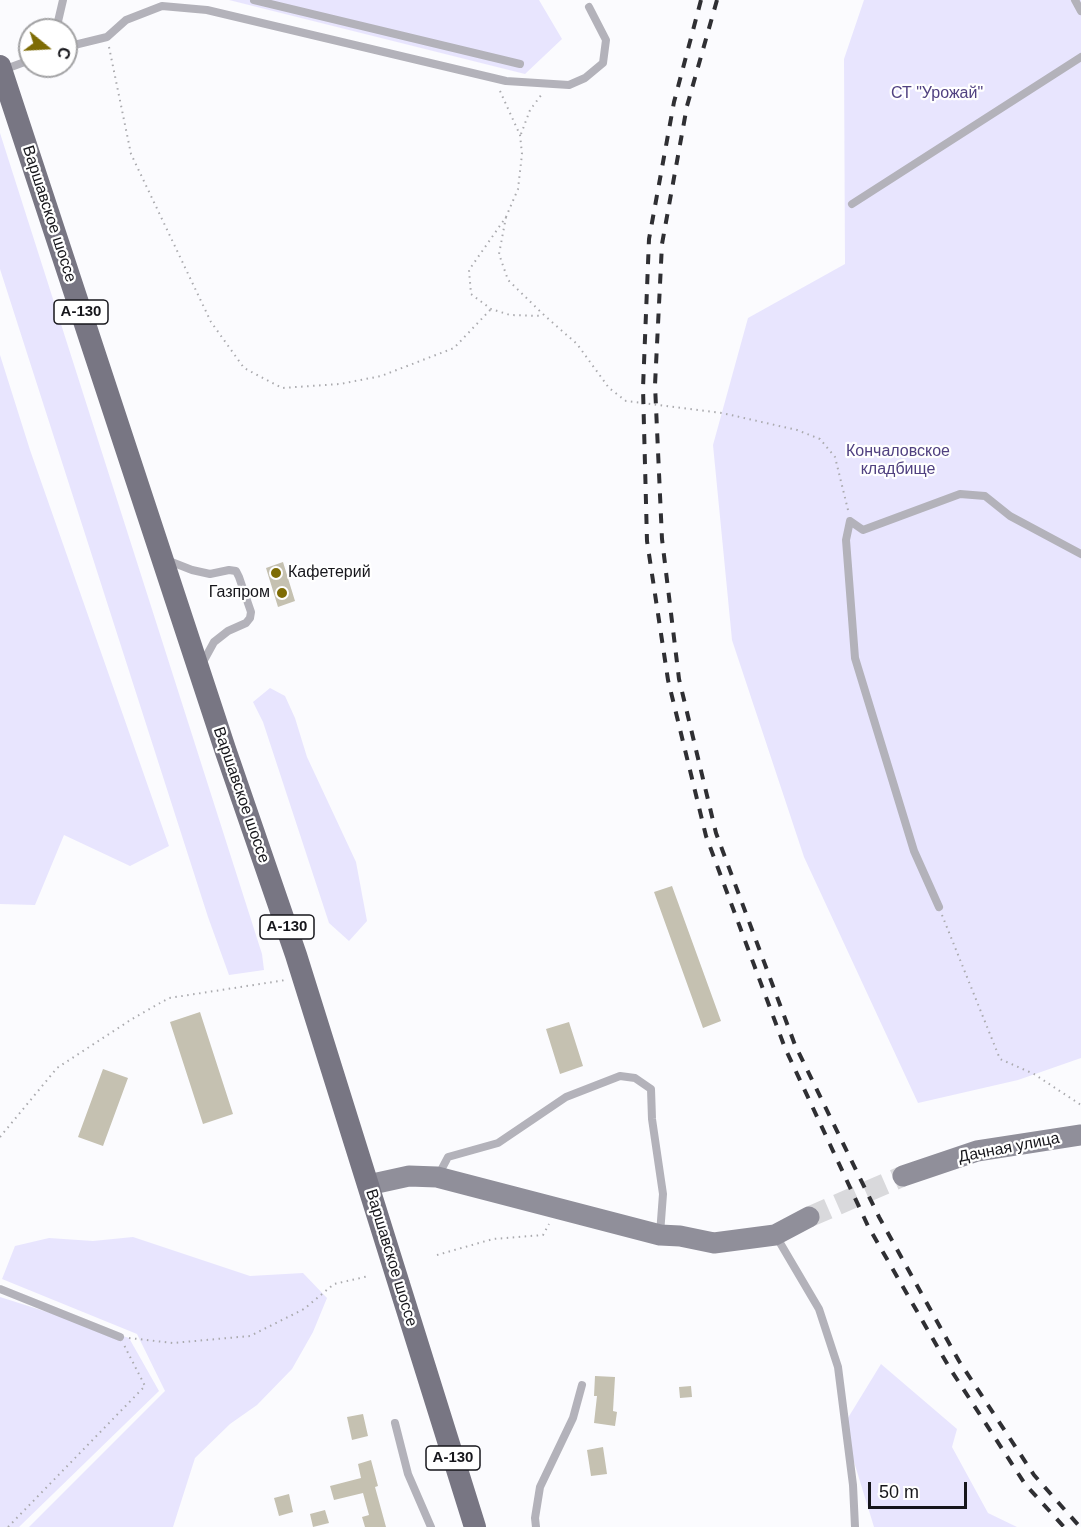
<!DOCTYPE html>
<meta charset="utf-8">
<style>
body{margin:0}
#map{position:relative;width:1081px;height:1527px;overflow:hidden;background:#fbfbfe;font-family:Arial,sans-serif}
canvas{display:block}
.north{position:absolute;left:18px;top:18px;width:60px;height:60px;box-sizing:border-box;background:#fff;border:2px solid #a2a2a4;border-radius:50%;rotate:108deg;font-size:16px;font-weight:700;line-height:24px;text-align:center;color:#16161b}
.north::after{content:'';display:block;margin:auto;width:21px;height:27px;background:#7e6c05;clip-path:polygon(50% 0,100% 100%,50% 72%,0 100%)}
.scale{position:absolute;left:868px;top:1482px;width:99px;height:27px;box-sizing:border-box;border:3px solid #16161b;border-top:0;padding-left:8px;font-size:18px;line-height:21px;white-space:nowrap;color:#16161b;-webkit-text-stroke:4px #fff;paint-order:stroke}
</style>
<div id="map">
<canvas width="1081" height="1527"></canvas>
<div class="north">С</div>
<div class="scale">50 m</div>
</div>
<script>
const c = document.querySelector('canvas').getContext('2d');
c.lineJoin = 'round';
function fill(path, color) {
  c.fillStyle = color;
  c.fill(path, 'evenodd');
}
function shape(rows) {
  const path = new Path2D();
  for (const r of rows) {
    path.moveTo(r[0], r[1]);
    for (let i = 2; i < r.length; i += 2) path.lineTo(r[i], r[i + 1]);
  }
  return path;
}
function trace(path, color, width, dash) {
  c.strokeStyle = color;
  c.lineWidth = width;
  c.lineCap = dash ? 'butt' : 'round';
  c.setLineDash(dash || []);
  c.stroke(path);
}
function drawText(font, color, halo, rows, align = 'center') {
  c.font = font + ' Arial,sans-serif';
  c.lineWidth = 4.5;
  c.setLineDash([]);
  c.textBaseline = 'middle';
  c.strokeStyle = halo;
  c.fillStyle = color;
  for (const [text, x, y, turn = 0] of rows) {
    c.save();
    c.translate(x, y);
    c.rotate((+turn || 0) * Math.PI / 180);
    c.textAlign = isNaN(turn) ? turn : align;
    if (halo) c.strokeText(text, 0, 0);
    c.fillText(text, 0, 0);
    c.restore();
  }
}
fill(shape([
 [229,0,539,0,562,39,525,74],
 [864,0,1081,0,1081,1058,1018,1080,918,1103,804,857,732,640,713,445,748,318,845,264,844,59],
 [0,133,262,954,264,970,229,975,208,917,0,269],
 [0,355,30,450,169,846,130,866,64,835,35,905,0,904],
 [270,688,285,696,295,718,307,757,356,862,367,921,349,941,329,923,263,722,253,702],
 [133,1237,250,1276,303,1273,327,1298,313,1332,292,1369,257,1405,230,1424,195,1458,173,1527,29,1527,165,1391,137,1334,2,1279,15,1246,49,1238,93,1241],
 [0,1297,129,1338,159,1391,19,1527,0,1527],
 [881,1364,957,1429,952,1447,988,1513,1017,1527,874,1527,843,1426]
]), '#e8e5fe');
fill(shape([
 [283,562,295,601,278,607,266,568],
 [672,886,721,1021,703,1028,654,892],
 [200,1012,233,1114,203,1124,170,1022],
 [569,1022,583,1066,560,1074,546,1029],
 [103,1069,128,1078,103,1146,78,1137],
 [595,1376,615,1377,613,1411,617,1412,615,1426,594,1423,597,1396,594,1396],
 [691,1386,692,1397,680,1398,679,1387],
 [363,1414,368,1436,352,1440,347,1417],
 [603,1447,607,1474,591,1476,587,1450],
 [371,1460,378,1486,375,1487,386,1527,365,1527,362,1517,369,1515,363,1493,334,1500,330,1486,361,1478,358,1464],
 [289,1494,293,1512,279,1516,274,1498],
 [325,1510,329,1523,313,1527,310,1514]
]), '#c5c1b1');
trace(shape([
 [809,1217,903,1176]
]), '#d9d9dc', 21, [21, 10]);
trace(shape([
 [109,47,131,154,211,322,244,368,282,388,340,384,381,376,454,348,491,309],
 [500,91,520,135,522,154,518,189,506,217,469,270,471,294,491,309,510,315,543,316],
 [521,134,530,110,542,94],
 [506,217,499,254,508,280,545,316,577,344,609,388,626,401,722,413,797,430,820,439,835,457,848,510],
 [942,915,1000,1059,1034,1074,1081,1105],
 [0,1137,57,1068,132,1019,169,998,286,980],
 [437,1255,493,1239,543,1235,549,1224],
 [129,1338,173,1343,250,1336,304,1309,334,1284,369,1276],
 [8,1527,145,1386,124,1345]
]), '#aaaaae', 2, [1.5, 4.5]);
trace(shape([
 [254,0,520,64],
 [1075,0,1081,11],
 [56,30,63,0],
 [66,47,107,37,126,20,162,6,207,10,506,81,569,85,585,78,603,63,606,40,589,7],
 [3,70,30,60],
 [852,204,1081,57],
 [169,561,192,570,210,574,229,570,236,571,239,577,251,612,250,618,246,623,228,631,214,642,203,662],
 [939,907,914,851,855,658,846,540,850,521,863,530,960,494,985,496,1010,516,1081,554],
 [438,1176,448,1157,498,1143,566,1097,620,1076,635,1078,651,1089,652,1119,663,1194,660,1234],
 [776,1236,819,1309,838,1367,853,1485,855,1527],
 [0,1289,120,1337],
 [395,1423,408,1474,431,1527],
 [536,1527,535,1518,540,1487,573,1418,582,1385]
]), '#b3b2ba', 8);
trace(shape([
 [903,1176,977,1151,1081,1135],
 [368,1185,409,1176,437,1177,660,1235,680,1236,714,1243,775,1235,809,1217]
]), '#908f9a', 21);
trace(shape([
 [0,66,225,749,296,955,475,1527]
]), '#787683', 22);
trace(shape([
 [701,0,674,102,649,239,643,388,647,541,668,680,706,836,785,1048,868,1226,949,1367,1025,1484,1064,1527],
 [717,0,687,106,662,244,655,385,662,539,679,679,716,833,795,1045,879,1217,959,1361,1034,1475,1080,1527]
]), '#2f2f33', 4, [10, 10]);
for (const [x, y, r, color] of [
 [276,573,6,"#7e6c05"],
 [282,593,6,"#7e6c05"]
]) {
  const dot = new Path2D();
  dot.arc(x, y, r, 0, 2 * Math.PI);
  c.fillStyle = color;
  c.fill(dot);
  trace(dot, '#fff', 2);
}
for (const [x, y, w] of [
 [81,312,54],
 [287,927,54],
 [453,1458,54]
]) {
  const box = new Path2D();
  box.roundRect(x - w / 2, y - 12, w, 24, 4.5);
  c.fillStyle = '#fff';
  c.fill(box);
  trace(box, '#16161b', 1.5);
}
drawText('bold 15px', '#16161b', null, [
 ["А-130",81,312],
 ["А-130",287,927],
 ["А-130",453,1458]
]);
drawText('16px', '#504180', '#fff', [
 ["СТ \"Урожай\"",937,94],
 ["Кончаловское",898,452],
 ["кладбище",898,470]
]);
drawText('16px', '#16161b', '#fff', [
 ["Варшавское шоссе",49,214,72],
 ["Варшавское шоссе",241,795,71],
 ["Дачная улица",1009,1148,-11],
 ["Варшавское шоссе",391,1258,73]
]);
drawText('16px', '#16161b', '#fff', [
 ["Кафетерий",288,573],
 ["Газпром",270,593,"right"]
], 'left');
</script>
